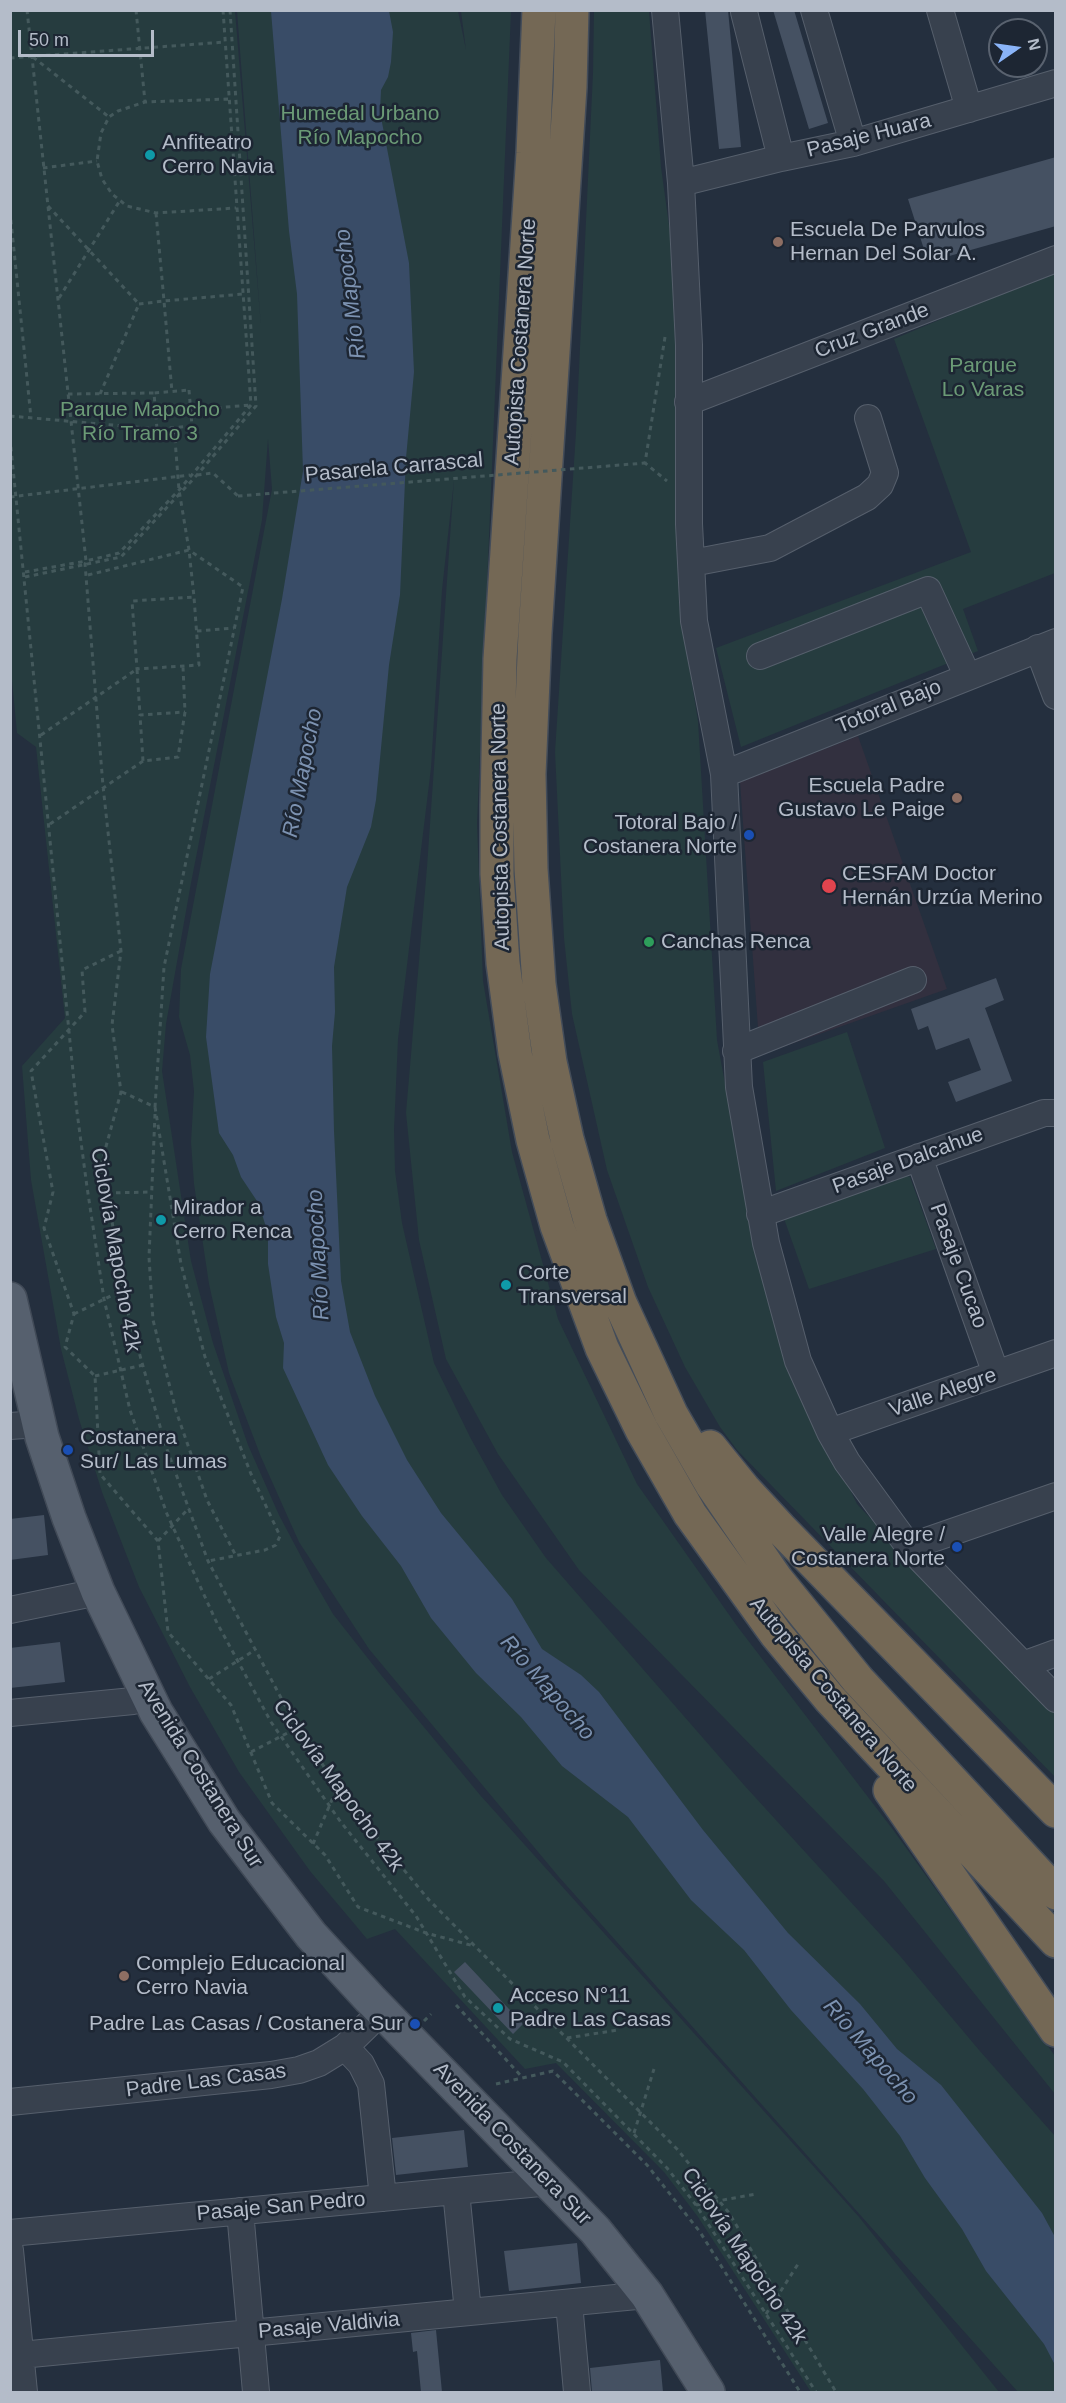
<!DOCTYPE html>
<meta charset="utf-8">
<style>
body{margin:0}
#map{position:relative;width:1066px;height:2403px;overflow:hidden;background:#242f3e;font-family:Helvetica,sans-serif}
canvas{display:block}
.frame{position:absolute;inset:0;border:12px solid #b4bcc9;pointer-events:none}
.north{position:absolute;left:988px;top:18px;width:60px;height:60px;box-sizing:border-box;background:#1d2633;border:2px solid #59626f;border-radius:50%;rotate:77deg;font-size:16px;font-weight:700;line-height:24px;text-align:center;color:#b4bcc9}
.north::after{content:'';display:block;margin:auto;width:21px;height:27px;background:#8ab4f8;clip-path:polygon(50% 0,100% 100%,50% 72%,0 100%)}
.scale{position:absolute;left:18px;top:30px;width:136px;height:27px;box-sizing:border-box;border:3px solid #b4bcc9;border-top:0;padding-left:8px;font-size:18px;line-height:21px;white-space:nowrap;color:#b4bcc9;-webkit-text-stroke:4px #1d2633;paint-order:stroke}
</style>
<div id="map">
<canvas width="1066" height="2403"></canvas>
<div class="frame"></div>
<div class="north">N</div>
<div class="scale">50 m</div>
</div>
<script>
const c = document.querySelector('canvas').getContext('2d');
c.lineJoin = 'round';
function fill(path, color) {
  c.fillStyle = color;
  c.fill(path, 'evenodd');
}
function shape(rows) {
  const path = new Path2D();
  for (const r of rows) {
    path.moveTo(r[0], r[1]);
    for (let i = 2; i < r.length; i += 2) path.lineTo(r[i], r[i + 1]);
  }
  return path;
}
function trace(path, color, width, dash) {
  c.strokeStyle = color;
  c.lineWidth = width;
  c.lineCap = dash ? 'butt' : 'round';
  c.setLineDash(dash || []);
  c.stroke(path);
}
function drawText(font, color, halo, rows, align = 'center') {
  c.font = font + ' Helvetica,sans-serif';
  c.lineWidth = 5;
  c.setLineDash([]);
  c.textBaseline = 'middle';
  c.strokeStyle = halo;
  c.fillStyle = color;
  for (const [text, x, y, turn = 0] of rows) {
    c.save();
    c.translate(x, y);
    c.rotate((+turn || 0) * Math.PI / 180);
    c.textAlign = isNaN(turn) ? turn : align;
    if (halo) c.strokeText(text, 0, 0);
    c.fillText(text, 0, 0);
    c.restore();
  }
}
fill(shape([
 [858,736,947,989,760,1055,740,782]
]), '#32303f');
fill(shape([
 [10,11,235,11,261,327,237,11,458,11,466,50,461,11,511,11,477,824,483,981,512,1152,558,1319,637,1484,737,1626,894,1831,1055,2056,1055,2094,884,1881,579,1570,498,1454,446,1359,419,1240,406,1113,427,867,454,480,442,590,431,768,398,1039,394,1130,395,1171,402,1223,434,1363,470,1437,502,1495,546,1558,744,1785,900,1956,979,2050,1055,2136,1055,2392,1018,2392,559,1877,369,1649,299,1542,261,1457,229,1373,209,1284,194,1184,191,1142,194,1091,190,1055,179,1017,181,969,272,489,268,439,262,520,191,883,166,1024,162,1071,191,1261,213,1343,248,1445,279,1515,314,1581,333,1614,381,1675,480,1795,859,2217,999,2392,811,2392,698,2217,664,2172,556,2063,525,2069,395,1929,367,1939,310,1871,239,1772,190,1687,139,1587,102,1492,79,1419,61,1349,31,1180,22,1066,65,1018,36,747,17,733,11,670],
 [594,11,649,11,661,167,675,269,678,338,679,603,698,721,717,1040,738,1154,797,1380,857,1504,975,1630,1055,1706,1055,1777,737,1450,720,1427,685,1367,648,1287,607,1170,572,1014,564,938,555,752,576,432,593,73],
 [1055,271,1055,573,963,609,978,651,741,747,716,648,971,552,894,339],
 [847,1032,885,1148,776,1191,763,1062],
 [897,1172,910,1177,936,1249,809,1289,782,1213]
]), '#263c3f');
fill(shape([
 [271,11,389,11,393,32,391,62,388,77,381,90,380,112,409,263,414,372,406,458,400,595,389,665,376,800,371,827,347,887,334,967,335,1012,332,1046,334,1131,341,1281,350,1332,375,1396,407,1460,441,1513,512,1599,542,1649,581,1675,599,1692,703,1830,788,1933,860,2004,897,2049,941,2085,1042,2213,1055,2237,1055,2365,1044,2344,986,2271,962,2229,925,2178,900,2136,863,2089,791,2010,744,1950,691,1900,628,1817,562,1766,521,1717,476,1673,431,1618,401,1566,362,1516,328,1465,283,1368,284,1343,276,1317,268,1264,268,1234,259,1204,241,1177,233,1155,219,1133,206,1037,210,974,282,599,303,471,297,294,289,231]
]), '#394c67');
fill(shape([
 [705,10,728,10,741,147,719,149],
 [773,10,794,10,828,123,809,129],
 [1056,157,1056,226,928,262,908,199],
 [996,978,1004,1000,985,1008,1012,1081,956,1102,948,1082,981,1070,969,1038,936,1050,928,1026,918,1030,911,1009],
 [44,1515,48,1555,10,1560,10,1519],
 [60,1642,65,1682,10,1688,10,1648],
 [465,1962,523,2024,513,2034,454,1972],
 [464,2130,468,2167,396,2175,392,2138],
 [577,2243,581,2283,509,2291,504,2251],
 [436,2330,442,2392,421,2392,417,2351,413,2352,411,2333],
 [660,2360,663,2392,592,2392,590,2368]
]), '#455162');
const minor = shape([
 [665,10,681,183,689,345,689,524,694,621,724,774,739,1087,766,1243,798,1361,830,1432,847,1462,909,1547,1056,1699],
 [814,10,853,143],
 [940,10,969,109],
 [744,12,781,158],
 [681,183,781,158,853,143,1056,83],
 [688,402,1056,259],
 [692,563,770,548,867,497,880,485,885,473,868,418],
 [1038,648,1056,696],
 [760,656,928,590,967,675],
 [724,774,1056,642],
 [736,1051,913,980],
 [919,1157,996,1374],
 [760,1214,1044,1113,1056,1113],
 [10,1426,39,1424],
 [830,1432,1056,1353],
 [909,1547,1056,1496],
 [10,1610,98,1592],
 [1023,1665,1056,1653],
 [10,1713,133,1701,148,1697],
 [345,2047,361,2064,371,2084,383,2198],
 [10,2102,271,2075,299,2070,319,2063,345,2047,382,2011],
 [456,2191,468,2312],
 [240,2211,256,2392],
 [10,2233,551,2182],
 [10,2250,24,2392],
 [569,2303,577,2392],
 [10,2356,647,2295]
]);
const major = shape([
 [10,1299,42,1437,69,1518,98,1592,156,1712,224,1821,311,1935,370,1999,595,2230,647,2295,708,2392]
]);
const highway = shape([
 [539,10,533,153,500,659,497,805,497,874,503,963,515,1053,533,1140,557,1226,602,1348,642,1430,690,1514,776,1634,830,1699,1056,1941],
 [572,10,570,87,535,633,529,774,531,869,539,984,550,1062,567,1139,590,1220,620,1303,671,1414,712,1485,777,1580,858,1680,1056,1893],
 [710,1447,744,1489,780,1528,1056,1811],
 [890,1790,1056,2030]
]);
trace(minor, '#565f6c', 28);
trace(major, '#414a57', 36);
trace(highway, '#434c59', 36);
trace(shape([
 [136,10,145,102],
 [223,10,251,405,179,490,119,553,86,561,85,564,103,786,121,951,112,1025,121,1092,102,1161,126,1306,165,1444,208,1561,287,1709,344,1798,429,1900,677,2149,729,2213,836,2392],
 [33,57,109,117],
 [10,58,225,42],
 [228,99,145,102,118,111,109,117,101,133,97,161,102,179,112,194,127,206,156,213,236,208],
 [43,168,97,161],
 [48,206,139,304],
 [10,211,31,418],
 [156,213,164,301,243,294],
 [59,298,119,202],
 [139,304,164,301,172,392],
 [665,337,645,463,667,481],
 [189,390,192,426,157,429,154,393,189,390],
 [68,394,154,393],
 [100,394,139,304],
 [190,410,251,405],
 [10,416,157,429],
 [10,438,77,1112,87,1187,104,1299,130,1410,167,1514,216,1621,271,1722,340,1821,416,1916,465,1997,510,2039,563,2062,667,2168,696,2205,816,2392],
 [197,475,213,473,238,496],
 [10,497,190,475],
 [25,572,86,561,27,10],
 [88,575,189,550,194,597,199,665,137,669,132,601,194,597],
 [25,577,121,557,197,475,256,406,230,10],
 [197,631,234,628],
 [183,667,185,712,178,757,143,761,140,715,185,712],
 [41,735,137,669,140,715],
 [50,824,143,761],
 [121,951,82,970,85,1012,31,1071,53,1192,44,1228,74,1314,65,1347,95,1376,100,1474,158,1541,168,1632,231,1705,272,1803,325,1855,358,1907,426,1933,474,1946],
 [122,1092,155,1107,164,967,243,587,189,550,179,490,174,427],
 [155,1107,181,1264,205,1357,251,1474,280,1536,276,1545,265,1550,208,1561],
 [155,1114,149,1257,153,1320,176,1411,207,1500,236,1556],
 [107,1193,152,1192],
 [74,1314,123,1290],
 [95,1376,143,1365],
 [158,1541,189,1508],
 [209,1679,255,1650],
 [251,1752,299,1727],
 [313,1844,337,1788],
 [456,2005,522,2077],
 [424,2021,431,2014],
 [567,2038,618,2030],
 [496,2084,553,2071,647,2165,700,2232,800,2392],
 [634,2133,654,2069],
 [696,2205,756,2194],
 [766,2314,800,2261]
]), '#44595c', 3, [4.5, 4.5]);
trace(minor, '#38414e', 26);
trace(major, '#56606e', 33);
trace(highway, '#746855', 33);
trace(shape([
 [238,496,645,463]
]), '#44595c', 3, [4.5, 4.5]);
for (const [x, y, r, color] of [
 [150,155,6,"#0f9aa8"],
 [778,242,6,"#8d6e63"],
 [957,798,6,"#8d6e63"],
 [749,835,6,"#1a4fb4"],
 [829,886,8,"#e0444e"],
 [649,942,6,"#2e9e5b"],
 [161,1220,6,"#0f9aa8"],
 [506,1285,6,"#0f9aa8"],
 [68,1450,6,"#1a4fb4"],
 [957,1547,6,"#1a4fb4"],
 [124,1976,6,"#8d6e63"],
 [498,2008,6,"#0f9aa8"],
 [415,2024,6,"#1a4fb4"]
]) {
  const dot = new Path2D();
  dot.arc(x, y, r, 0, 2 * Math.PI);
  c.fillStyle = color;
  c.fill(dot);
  trace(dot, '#1d2633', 2);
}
drawText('21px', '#6b9a76', '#1d2633', [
 ["Humedal Urbano",360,114],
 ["Río Mapocho",360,138],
 ["Parque",983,366],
 ["Lo Varas",983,390],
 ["Parque Mapocho",140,410],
 ["Río Tramo 3",140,434]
]);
drawText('21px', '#b4bcc9', '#1d2633', [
 ["Pasaje Huara",869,136,-14],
 ["Cruz Grande",872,331,-21],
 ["Autopista Costanera Norte",521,342,-86],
 ["Pasarela Carrascal",394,468,-5],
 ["Totoral Bajo",889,707,-22],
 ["Autopista Costanera Norte",501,827,-91],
 ["Pasaje Dalcahue",908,1161,-20],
 ["Ciclovía Mapocho 42k",115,1250,80],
 ["Pasaje Cucao",958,1266,70],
 ["Valle Alegre",943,1393,-19],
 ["Autopista Costanera Norte",833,1695,50],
 ["Avenida Costanera Sur",200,1774,58],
 ["Ciclovía Mapocho 42k",338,1786,54],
 ["Padre Las Casas",206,2081,-7],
 ["Avenida Costanera Sur",512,2144,46],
 ["Pasaje San Pedro",281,2207,-5],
 ["Ciclovía Mapocho 42k",744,2256,56],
 ["Pasaje Valdivia",329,2326,-5]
]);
drawText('21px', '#b4bcc9', '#1d2633', [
 ["Anfiteatro",162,143],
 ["Cerro Navia",162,167],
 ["Escuela De Parvulos",790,230],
 ["Hernan Del Solar A.",790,254],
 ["Escuela Padre",945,786,"right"],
 ["Gustavo Le Paige",945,810,"right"],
 ["Totoral Bajo /",737,823,"right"],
 ["Costanera Norte",737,847,"right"],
 ["CESFAM Doctor",842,874],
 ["Hernán Urzúa Merino",842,898],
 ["Canchas Renca",661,942],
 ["Mirador a",173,1208],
 ["Cerro Renca",173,1232],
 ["Corte",518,1273],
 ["Transversal",518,1297],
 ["Costanera",80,1438],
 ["Sur/ Las Lumas",80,1462],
 ["Valle Alegre /",945,1535,"right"],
 ["Costanera Norte",945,1559,"right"],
 ["Complejo Educacional",136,1964],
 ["Cerro Navia",136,1988],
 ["Acceso N°11",510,1996],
 ["Padre Las Casas",510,2020],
 ["Padre Las Casas / Costanera Sur",403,2024,"right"]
], 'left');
drawText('italic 22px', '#7c92b1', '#1d2633', [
 ["Río Mapocho",351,294,-97],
 ["Río Mapocho",303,773,-79],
 ["Río Mapocho",319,1255,-93],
 ["Río Mapocho",547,1688,49],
 ["Río Mapocho",870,2052,49]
]);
</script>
